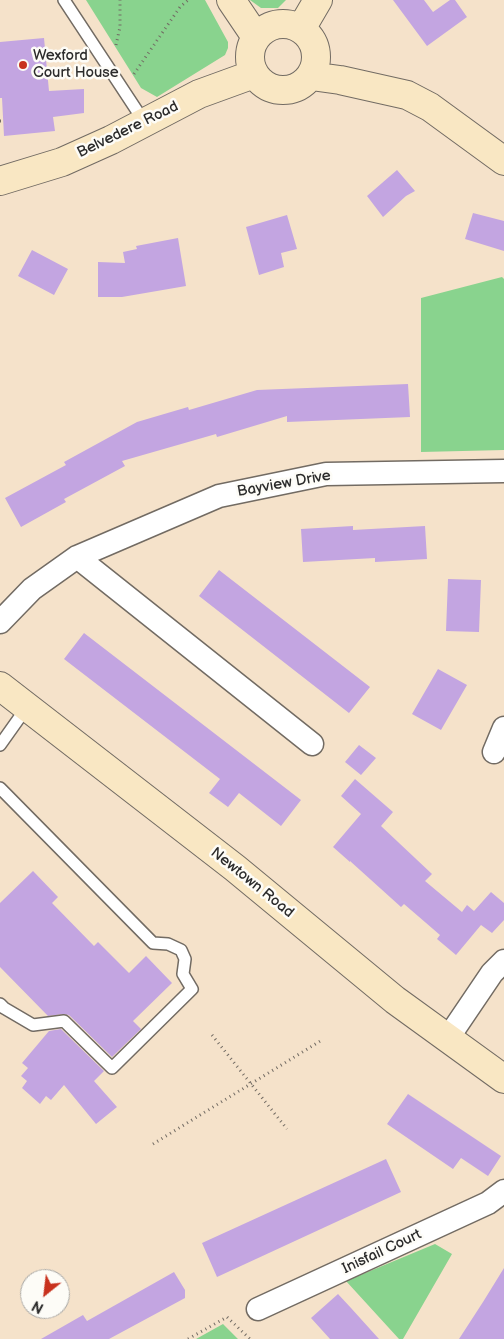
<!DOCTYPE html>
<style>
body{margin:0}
#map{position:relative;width:504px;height:1339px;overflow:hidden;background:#f5e2ca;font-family:"Balsamiq Sans",sans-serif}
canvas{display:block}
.north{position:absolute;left:20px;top:1269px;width:50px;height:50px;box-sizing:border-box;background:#fdfcf7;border:1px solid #a9a8a5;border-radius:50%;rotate:209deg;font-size:14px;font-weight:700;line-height:20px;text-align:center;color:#2b2b2b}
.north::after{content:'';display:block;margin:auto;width:18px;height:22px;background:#c8321e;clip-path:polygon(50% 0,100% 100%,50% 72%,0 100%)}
</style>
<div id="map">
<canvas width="504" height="1339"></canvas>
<div class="north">N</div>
</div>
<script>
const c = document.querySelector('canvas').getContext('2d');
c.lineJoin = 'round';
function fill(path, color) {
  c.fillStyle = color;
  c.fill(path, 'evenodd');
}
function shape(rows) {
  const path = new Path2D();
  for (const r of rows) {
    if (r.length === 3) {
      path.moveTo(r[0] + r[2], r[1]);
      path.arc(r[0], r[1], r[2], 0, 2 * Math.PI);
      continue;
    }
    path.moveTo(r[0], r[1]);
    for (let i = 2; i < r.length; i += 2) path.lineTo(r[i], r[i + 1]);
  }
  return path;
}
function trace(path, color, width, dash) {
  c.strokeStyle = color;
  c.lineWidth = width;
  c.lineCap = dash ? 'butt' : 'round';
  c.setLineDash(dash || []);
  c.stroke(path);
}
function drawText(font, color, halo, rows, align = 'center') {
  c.font = font + ' "Balsamiq Sans",sans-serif';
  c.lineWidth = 5;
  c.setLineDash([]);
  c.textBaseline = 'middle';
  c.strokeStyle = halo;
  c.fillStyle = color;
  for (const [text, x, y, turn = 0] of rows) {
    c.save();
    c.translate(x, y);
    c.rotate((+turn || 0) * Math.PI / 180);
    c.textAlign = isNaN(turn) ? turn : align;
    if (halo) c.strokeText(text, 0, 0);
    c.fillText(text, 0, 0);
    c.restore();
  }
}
fill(shape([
 [86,0,205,0,228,42,228,48,225,55,157,97,141,88],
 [250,0,286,0,278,8,261,8],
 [502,277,504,279,504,450,421,452,421,298],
 [435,1244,452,1254,403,1339,399,1339,346,1281],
 [223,1324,238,1339,196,1339]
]), '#89d38e');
fill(shape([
 [393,0,424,0,433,12,450,0,455,0,467,17,427,46],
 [44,38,49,91,84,89,84,113,53,117,55,131,4,136,2,98,0,98,0,42],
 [397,170,415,191,406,196,383,217,367,196],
 [473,213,504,221,504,251,465,239],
 [287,215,297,249,281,253,284,267,259,275,246,227],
 [178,238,186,286,122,297,98,297,98,262,125,263,123,252,137,249,136,246],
 [32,250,68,269,54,295,18,276],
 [408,384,410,417,287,422,287,416,217,437,216,434,122,461,125,466,64,499,66,502,21,527,5,498,66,465,64,462,137,422,188,407,189,410,257,390],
 [353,526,353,530,425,526,427,559,375,562,375,558,303,562,301,529],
 [219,570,370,687,349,713,199,596],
 [448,579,481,580,479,632,446,631],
 [84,633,301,800,281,826,239,793,228,807,209,793,220,779,64,659],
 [438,669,467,685,441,730,412,714],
 [359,745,376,758,361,775,345,762],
 [355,779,393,812,381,826,432,874,425,881,462,912,467,905,474,911,491,892,504,903,504,920,492,933,481,925,456,955,437,939,440,935,404,904,401,907,350,861,350,862,333,847,361,814,341,796],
 [33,871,58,897,52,903,94,946,98,942,129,973,146,956,172,983,133,1021,141,1029,112,1057,69,1015,63,1014,48,1016,0,967,0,903],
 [61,1029,104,1071,94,1081,117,1107,96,1124,64,1085,51,1100,46,1096,40,1104,22,1088,27,1081,21,1076,28,1068,22,1063,49,1031],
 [408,1094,501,1156,488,1176,461,1158,453,1169,387,1124],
 [386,1159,401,1192,217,1277,202,1243],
 [504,1268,504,1339,459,1339,483,1302],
 [174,1272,185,1290,185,1298,109,1339,41,1339,83,1315,87,1321],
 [338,1294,351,1308,379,1339,330,1339,311,1318]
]), '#c3a5e1');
const lane = shape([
 [64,0,145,123],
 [0,745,27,707],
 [0,788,153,943,168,944,181,950,185,959,183,974,192,989,112,1068,64,1021,33,1025,4,1008,0,1004]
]);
const street = shape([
 [77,557,312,744],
 [0,622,32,589,77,557,219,496,326,474,504,471],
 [494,752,504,728],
 [448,1038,492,973,504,961],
 [258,1309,488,1203,504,1191]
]);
const secondary = shape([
 [231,0,256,37],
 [283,57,33],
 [301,29,318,0],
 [311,76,340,80,407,95,430,107,504,161],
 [0,181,62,162,111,140,199,94,254,74],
 [0,686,235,868,395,1000,504,1079]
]);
trace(lane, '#726b63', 14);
trace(street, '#726b63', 25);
trace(secondary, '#726b63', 30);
trace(shape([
 [116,45,120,27,120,0],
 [134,74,180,7,188,0],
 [0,121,3,121],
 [212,1035,287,1129],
 [153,1144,322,1040],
 [188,1339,227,1317,250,1339]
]), '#726b63', 3, [1, 4]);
trace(lane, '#fff', 11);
trace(street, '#fff', 22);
trace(secondary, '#f9e7c3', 28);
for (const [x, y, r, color] of [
 [23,65,5,"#c8321e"]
]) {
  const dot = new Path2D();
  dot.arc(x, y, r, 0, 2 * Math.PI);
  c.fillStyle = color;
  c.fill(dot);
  trace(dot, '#fdfcf7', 2);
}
drawText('15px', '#2b2b2b', '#fdfcf7', [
 ["Wexford",33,56],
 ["Court House",33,73]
], 'left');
drawText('15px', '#2b2b2b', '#fdfcf7', [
 ["Belvedere Road",128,130,-26],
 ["Bayview Drive",284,484,-10],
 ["Newtown Road",252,883,39],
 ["Inisfail Court",382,1252,-25]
]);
</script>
